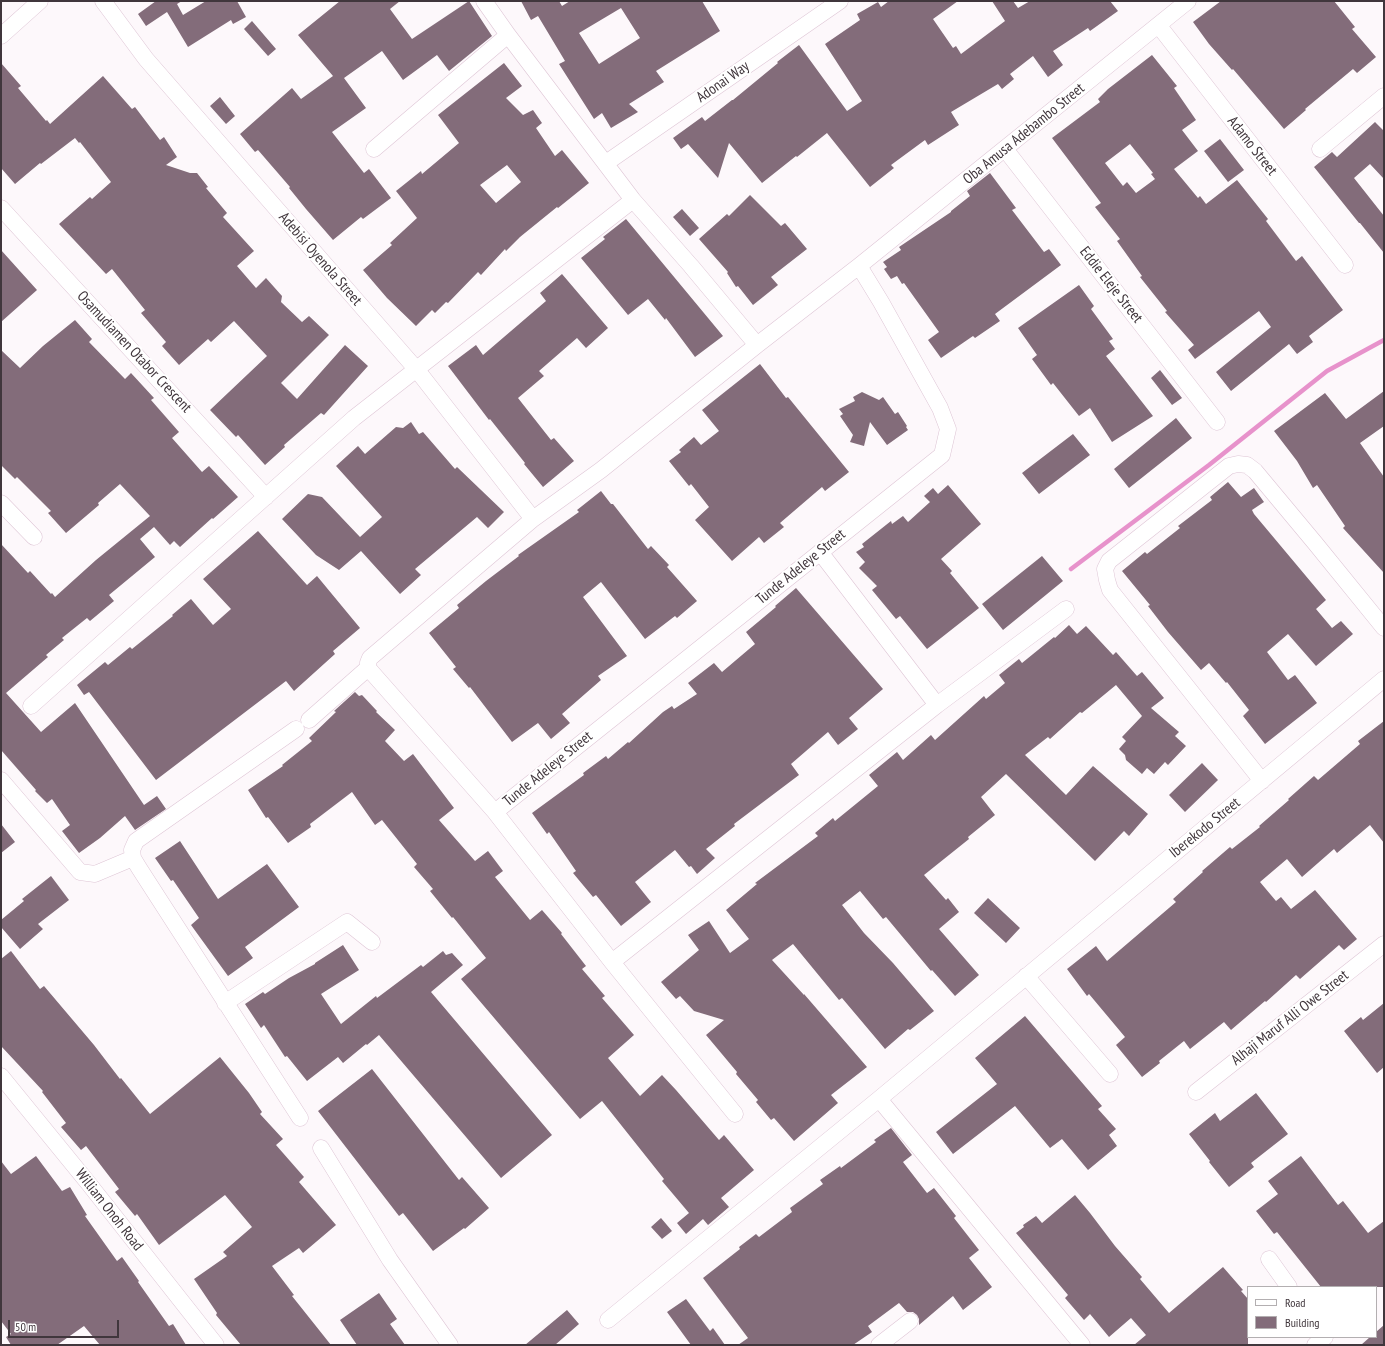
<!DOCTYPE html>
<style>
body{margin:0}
#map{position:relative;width:1385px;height:1346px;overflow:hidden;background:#fdf8fb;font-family:"PT Sans Narrow",sans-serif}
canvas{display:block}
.frame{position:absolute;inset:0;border:2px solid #40363c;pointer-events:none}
.legend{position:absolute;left:1247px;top:1286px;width:130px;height:52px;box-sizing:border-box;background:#fff;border:1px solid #b3afb1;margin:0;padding:5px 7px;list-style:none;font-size:12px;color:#40363c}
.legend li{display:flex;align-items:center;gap:8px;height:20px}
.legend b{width:20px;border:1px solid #b3afb1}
.scale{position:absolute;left:8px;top:1320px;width:111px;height:18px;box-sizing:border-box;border:2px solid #40363c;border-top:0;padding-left:5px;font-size:12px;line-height:14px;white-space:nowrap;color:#40363c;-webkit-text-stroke:3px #fff;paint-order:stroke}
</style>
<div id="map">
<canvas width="1385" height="1346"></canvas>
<div class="frame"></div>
<ul class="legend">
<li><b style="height:5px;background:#fff"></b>Road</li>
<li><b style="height:11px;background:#836c7a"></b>Building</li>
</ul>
<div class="scale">50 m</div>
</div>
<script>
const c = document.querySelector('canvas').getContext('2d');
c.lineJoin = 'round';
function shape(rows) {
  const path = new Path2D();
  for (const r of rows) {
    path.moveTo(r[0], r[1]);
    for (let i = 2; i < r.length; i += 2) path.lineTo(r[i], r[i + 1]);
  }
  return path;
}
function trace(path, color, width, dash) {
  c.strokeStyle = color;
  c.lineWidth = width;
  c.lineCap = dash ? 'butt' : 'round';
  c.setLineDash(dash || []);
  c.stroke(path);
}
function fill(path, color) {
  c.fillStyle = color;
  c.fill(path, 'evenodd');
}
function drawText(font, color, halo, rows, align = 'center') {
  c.font = font + ' "PT Sans Narrow",sans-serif';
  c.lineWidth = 4;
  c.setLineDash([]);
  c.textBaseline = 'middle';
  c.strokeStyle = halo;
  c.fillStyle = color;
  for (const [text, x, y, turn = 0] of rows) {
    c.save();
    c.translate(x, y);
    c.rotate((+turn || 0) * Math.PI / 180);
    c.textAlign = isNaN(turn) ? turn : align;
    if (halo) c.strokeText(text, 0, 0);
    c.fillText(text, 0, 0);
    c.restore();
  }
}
trace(shape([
 [1071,569,1209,465,1327,371,1384,340]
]), '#e792cb', 4.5);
fill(shape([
 [156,1,182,1,177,4,183,15,206,1,237,1,246,17,233,24,231,20,188,47,167,12,146,26,138,14],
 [340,1,400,1,390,9,412,39,469,1,492,36,449,71,437,55,403,80,382,51,344,78,366,108,332,132,364,173,369,169,391,198,363,219,361,217,333,240,306,209,289,188,290,187,258,150,255,152,240,134,292,88,301,99,333,76,298,35],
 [521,1,559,1,562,6,570,1,702,1,720,31,656,71,664,82,629,104,638,112,611,128,602,113,594,119,559,64,565,61,538,16,531,20],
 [621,8,640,38,599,64,579,33],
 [889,1,958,1,933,19,953,48,956,46,961,54,1005,21,992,1,1013,1,1018,8,1030,1,1110,1,1118,11,1090,31,1088,28,1053,51,1063,65,1048,77,1033,56,1010,74,1014,79,1002,89,998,84,951,112,959,125,928,145,925,140,891,165,894,168,870,187,827,133,797,157,796,156,762,183,729,143,718,178,688,144,681,149,673,138,702,117,705,121,732,100,733,100,778,63,777,62,799,45,847,111,862,101,825,44,860,20,857,14,878,2,881,7],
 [1221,1,1334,1,1355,27,1352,29,1376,57,1357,73,1353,69,1305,109,1306,110,1284,129,1233,69,1232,70,1209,44,1193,22],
 [252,21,276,49,268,56,244,29],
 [1152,55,1177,86,1174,88,1196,120,1182,130,1198,151,1174,169,1198,198,1200,196,1206,204,1237,180,1268,219,1266,221,1296,261,1302,256,1343,310,1309,336,1313,342,1297,354,1289,344,1231,391,1216,372,1271,327,1259,311,1195,359,1188,350,1194,345,1165,312,1167,311,1140,277,1142,276,1117,241,1120,239,1095,207,1101,203,1052,138,1100,102,1098,99,1108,89],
 [1130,144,1153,173,1151,174,1155,179,1136,193,1127,182,1123,186,1105,163],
 [1,63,21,86,18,88,46,121,47,120,50,124,103,76,132,109,135,107,160,140,164,137,177,157,166,165,190,173,197,173,208,187,206,188,227,213,223,217,254,251,237,266,256,288,266,278,282,296,281,302,302,322,309,316,329,335,281,383,297,399,345,345,368,366,324,415,321,413,284,445,285,447,265,465,238,435,236,437,210,410,267,356,234,321,211,342,208,339,179,365,162,346,166,342,141,313,145,310,112,269,106,274,59,224,90,197,92,199,111,182,80,142,79,143,75,138,41,164,40,163,15,184,1,168],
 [504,63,522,86,506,98,523,115,533,110,542,123,536,128,555,156,562,150,589,183,558,208,557,207,520,237,506,251,505,249,481,275,478,272,448,303,446,302,435,313,432,310,416,326,387,298,363,270,392,245,390,243,417,218,396,191,421,171,422,174,459,143,438,115],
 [507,165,521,182,496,203,480,185],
 [220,97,235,116,226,124,210,106],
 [1375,122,1384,131,1384,179,1370,164,1354,178,1384,216,1384,253,1360,223,1359,223,1314,167,1332,152,1337,157],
 [1220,139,1244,170,1228,182,1204,151],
 [990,173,1016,208,1012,210,1044,252,1049,249,1061,265,995,314,1000,321,975,338,973,336,941,358,928,340,939,332,904,283,902,284,897,276,891,279,884,269,887,267,883,262,901,250,899,247,951,212,951,211,970,196,967,191],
 [750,195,781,226,785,223,807,249,771,277,778,285,753,305,738,286,736,287,727,273,728,272,699,239,727,214,729,216],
 [682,209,699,228,690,236,673,217],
 [626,219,723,336,695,357,666,318,665,320,648,299,628,315,581,258,605,239,603,237],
 [1,250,37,290,1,322],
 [562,274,608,328,586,348,577,338,539,371,544,376,518,398,551,440,554,438,574,461,543,487,524,464,525,463,490,419,489,420,448,366,476,345,483,355,546,301,540,293],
 [1079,285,1094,306,1091,309,1113,339,1109,341,1115,349,1106,356,1153,416,1112,442,1090,408,1079,416,1053,383,1051,385,1032,359,1037,355,1018,328],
 [75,320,92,339,89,342,125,379,131,373,154,398,151,400,179,432,172,438,202,472,209,466,238,497,213,519,212,518,180,547,174,541,170,545,154,527,140,539,155,557,109,595,114,601,90,621,87,618,62,638,64,640,46,655,48,657,6,693,41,732,75,703,144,805,157,796,166,809,135,830,125,816,100,838,79,853,62,831,70,825,52,799,47,803,35,791,36,790,1,750,1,544,28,573,30,571,51,594,52,593,55,597,96,560,150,516,120,484,98,503,99,505,66,533,48,513,51,511,17,477,15,479,1,465,1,350,20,368,43,346],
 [760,364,786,398,788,397,849,472,825,491,822,487,780,523,784,527,764,543,759,537,732,561,695,520,709,507,691,484,689,486,669,461,681,452,679,450,694,437,701,445,719,431,702,410],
 [1160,370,1182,398,1172,405,1151,378],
 [1384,391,1384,426,1360,443,1384,477,1384,573,1343,528,1345,526,1317,485,1313,488,1297,461,1274,431,1325,393,1346,419],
 [862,392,879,400,883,397,895,414,898,412,907,426,906,427,908,430,887,445,870,422,864,446,850,442,853,435,840,416,843,414,839,409,855,401,853,397],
 [1176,418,1192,438,1129,488,1114,469],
 [411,422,419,434,423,432,455,469,457,467,504,512,488,528,477,517,415,569,421,575,400,594,361,551,339,570,316,555,282,519,308,494,322,497,360,537,382,517,336,466,358,446,365,454,396,427,403,428],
 [1073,434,1090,455,1039,494,1022,473],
 [1228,482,1241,497,1254,488,1264,502,1252,510,1254,514,1326,600,1316,609,1332,628,1341,621,1353,634,1316,666,1288,634,1267,652,1288,680,1295,675,1317,703,1265,744,1243,716,1249,710,1227,682,1226,683,1209,663,1201,670,1168,632,1148,606,1150,605,1122,571,1145,552,1147,554,1180,528,1178,526,1212,500,1210,497],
 [948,485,981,524,941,559,952,571,950,573,979,608,927,649,900,616,896,619,872,590,877,586,859,568,865,562,856,552,864,547,862,544,891,521,892,524,903,516,908,522,930,502,924,496,933,488,938,494],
 [601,491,611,504,613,504,648,549,651,546,669,565,667,567,697,601,677,618,675,616,645,639,601,582,583,597,627,656,598,676,601,680,562,714,570,723,551,739,538,723,512,742,470,687,469,688,453,669,456,667,429,633,459,608,457,605,486,581,519,556,518,555,579,512,577,510],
 [258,531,307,585,317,576,360,628,333,651,335,654,294,691,286,681,156,780,89,692,84,695,77,685,105,662,108,665,130,647,132,649,173,616,172,615,191,599,213,625,231,609,203,579],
 [1042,556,1063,581,1003,630,982,604],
 [796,588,883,689,849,718,858,729,838,745,828,732,791,764,799,775,734,824,735,826,706,849,715,858,697,874,691,866,689,867,675,850,635,882,651,902,621,926,596,895,593,897,573,873,576,871,549,832,547,834,532,813,584,775,583,773,606,756,608,759,628,742,629,743,663,712,672,706,674,709,697,694,688,683,714,663,722,672,755,644,746,632,776,607,775,606],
 [1069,625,1077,634,1086,626,1113,655,1116,652,1137,676,1142,672,1164,698,1151,708,1179,732,1175,736,1186,746,1168,765,1165,762,1154,774,1147,768,1142,774,1126,760,1125,755,1119,749,1126,741,1122,737,1142,716,1116,685,1082,713,1080,712,1050,739,1048,737,1025,755,1066,795,1093,766,1148,814,1129,836,1124,831,1095,861,1006,774,981,797,995,815,968,837,969,839,924,875,946,900,948,898,959,912,939,929,979,975,955,996,932,970,931,971,886,917,883,919,860,891,842,905,864,933,893,963,934,1011,910,1030,908,1029,885,1049,842,998,839,1000,793,944,772,960,804,995,804,994,867,1067,831,1095,838,1103,794,1141,774,1118,771,1120,756,1102,758,1100,736,1074,737,1072,706,1035,724,1020,694,1011,680,996,676,999,661,982,699,950,688,935,709,921,730,953,749,939,726,910,757,884,755,883,818,836,815,833,833,818,835,821,878,786,869,775,897,752,903,760,931,735,935,740,984,696,986,699,1005,683,999,675,1019,659,1022,663,1054,637,1055,638],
 [355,692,359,696,362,695,377,711,376,712,395,730,385,741,404,761,413,754,454,808,439,820,475,861,488,851,503,871,495,877,530,920,542,910,562,933,561,934,586,966,582,969,605,996,602,998,634,1035,608,1058,640,1096,662,1075,676,1090,719,1140,724,1135,754,1170,721,1198,729,1207,708,1225,703,1219,686,1234,677,1223,689,1213,662,1181,664,1179,602,1101,580,1119,461,979,486,958,453,917,452,918,430,891,433,889,414,867,417,864,382,820,375,825,352,792,310,824,311,827,288,843,268,817,266,818,248,790,283,766,282,765,312,741,309,738,336,712,334,711],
 [1384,721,1384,843,1370,825,1337,853,1334,849,1302,877,1287,859,1260,882,1276,901,1281,897,1291,909,1315,890,1357,939,1344,950,1339,945,1300,979,1296,975,1266,1002,1265,1001,1231,1030,1224,1022,1190,1049,1184,1041,1159,1061,1160,1063,1142,1077,1116,1045,1125,1037,1089,994,1087,996,1067,969,1096,946,1107,961,1176,902,1173,899,1203,872,1202,871,1230,847,1232,849,1260,827,1259,826,1289,800,1288,799,1314,776,1318,780,1360,744,1358,741],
 [1202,763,1218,780,1185,812,1169,795],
 [1,824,15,842,1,853],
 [180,841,218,899,267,864,299,907,245,947,253,958,228,976,191,925,199,918,173,880,171,881,155,858],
 [51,876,69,900,38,924,43,929,20,949,1,927,1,920,24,901,22,899],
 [988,898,1020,928,1006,943,974,913],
 [343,945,359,970,321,994,341,1024,376,996,377,998,421,965,423,967,443,951,446,955,452,953,463,965,431,992,552,1135,501,1178,379,1035,367,1045,366,1044,343,1063,338,1057,307,1081,287,1056,285,1057,264,1025,261,1028,245,1004,263,992,265,994,289,978,315,964,315,963],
 [11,951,40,989,44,986,94,1045,120,1079,121,1078,150,1114,220,1057,249,1093,262,1112,260,1114,283,1139,276,1145,304,1177,299,1182,336,1225,303,1253,299,1248,272,1266,294,1295,292,1296,331,1345,241,1345,216,1315,217,1313,194,1279,227,1256,223,1252,252,1227,225,1195,159,1245,137,1214,135,1216,115,1192,119,1189,86,1146,81,1150,61,1127,66,1123,42,1092,43,1091,1,1046,1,959],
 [1384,1003,1384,1067,1377,1073,1344,1031,1361,1017,1363,1020],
 [1025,1016,1102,1106,1098,1109,1116,1129,1109,1135,1117,1146,1088,1170,1062,1139,1050,1148,1015,1106,953,1154,936,1132,997,1084,975,1058],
 [372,1069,459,1180,462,1177,489,1208,465,1229,464,1228,433,1251,403,1213,399,1216,318,1111],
 [1256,1093,1288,1134,1251,1163,1254,1167,1229,1187,1209,1162,1210,1161,1189,1134,1215,1113,1220,1121],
 [891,1128,912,1155,903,1162,927,1193,934,1188,956,1216,954,1218,979,1250,969,1258,992,1287,963,1310,953,1296,919,1325,919,1319,917,1315,913,1312,907,1312,899,1303,868,1326,872,1332,853,1345,738,1345,748,1338,703,1278,740,1249,739,1247,756,1234,759,1237,792,1212,790,1208,823,1184,820,1180,840,1166,841,1168,876,1142,874,1140],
 [36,1156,62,1191,70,1187,87,1215,85,1216,117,1261,122,1257,139,1281,138,1282,169,1326,173,1324,186,1345,100,1345,84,1326,57,1345,11,1345,6,1337,11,1334,1,1321,1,1161,11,1174],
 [1301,1156,1338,1205,1343,1201,1368,1233,1384,1221,1384,1287,1321,1287,1277,1232,1274,1234,1256,1211,1278,1194,1268,1181],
 [1075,1195,1090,1213,1115,1246,1142,1277,1140,1279,1169,1313,1223,1267,1243,1290,1241,1291,1248,1299,1248,1345,1134,1345,1146,1335,1131,1318,1109,1337,1090,1314,1084,1320,1065,1298,1068,1295,1016,1233,1024,1227,1023,1225,1036,1216,1042,1223],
 [661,1218,672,1231,662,1239,651,1227],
 [379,1293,397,1319,390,1324,405,1345,357,1345,340,1320],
 [686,1299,710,1331,713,1328,725,1345,691,1345,667,1312],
 [567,1310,579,1324,555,1345,525,1345],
 [1384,1325,1384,1345,1361,1345,1370,1337,1376,1337,1376,1332]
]), '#836c7a');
const street = shape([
 [103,1,146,59,417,370,533,519],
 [484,1,508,35,633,200,691,266,757,345],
 [1159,26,1345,265],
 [1,36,40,1],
 [374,149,508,35],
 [1005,149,1217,422],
 [1320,149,1384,96],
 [606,163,840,1],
 [1,208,266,497],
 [1,503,34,537],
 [820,552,937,705],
 [31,706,354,418,633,200],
 [309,720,368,668],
 [296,729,136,841,132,850,133,858,139,868,300,1118],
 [1,780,80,872,95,874,133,858],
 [1262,781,1110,590,1107,580,1105,569,1109,561,1229,466,1238,464,1247,465,1255,471,1315,543,1384,628],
 [495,812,942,455,948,429,940,408,881,302,859,266],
 [612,962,937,705,1066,609],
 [1026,976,1110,1074],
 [225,1003,347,922,372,942],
 [1,1076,89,1184,216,1345],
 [1196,1092,1384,944],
 [879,1099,1082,1345],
 [735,1114,612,962,495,812,368,668,368,663,370,658,533,519,601,470,757,345,859,266,1188,1],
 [321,1148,390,1260,450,1345],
 [1269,1259,1289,1287],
 [608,1320,879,1099,1384,679],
 [879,1345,910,1321],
 [1315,1345,1325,1337]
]);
trace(street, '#dec5d5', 17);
trace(street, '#fff', 16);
drawText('15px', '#40363c', '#fff', [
 ["Adonai Way",723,82,-35],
 ["Oba Amusa Adebambo Street",1024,134,-39],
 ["Adamo Street",1252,146,52],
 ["Adebisi Oyenola Street",320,259,49],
 ["Eddie Eleje Street",1111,285,52],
 ["Osamudiamen Otabor Crescent",134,352,47],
 ["Tunde Adeleye Street",801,567,-39],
 ["Tunde Adeleye Street",548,769,-39],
 ["Iberekodo Street",1205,828,-39],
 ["Alhaji Maruf Alli Owe Street",1290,1018,-38],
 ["William Onoh Road",109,1210,52]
]);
</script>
